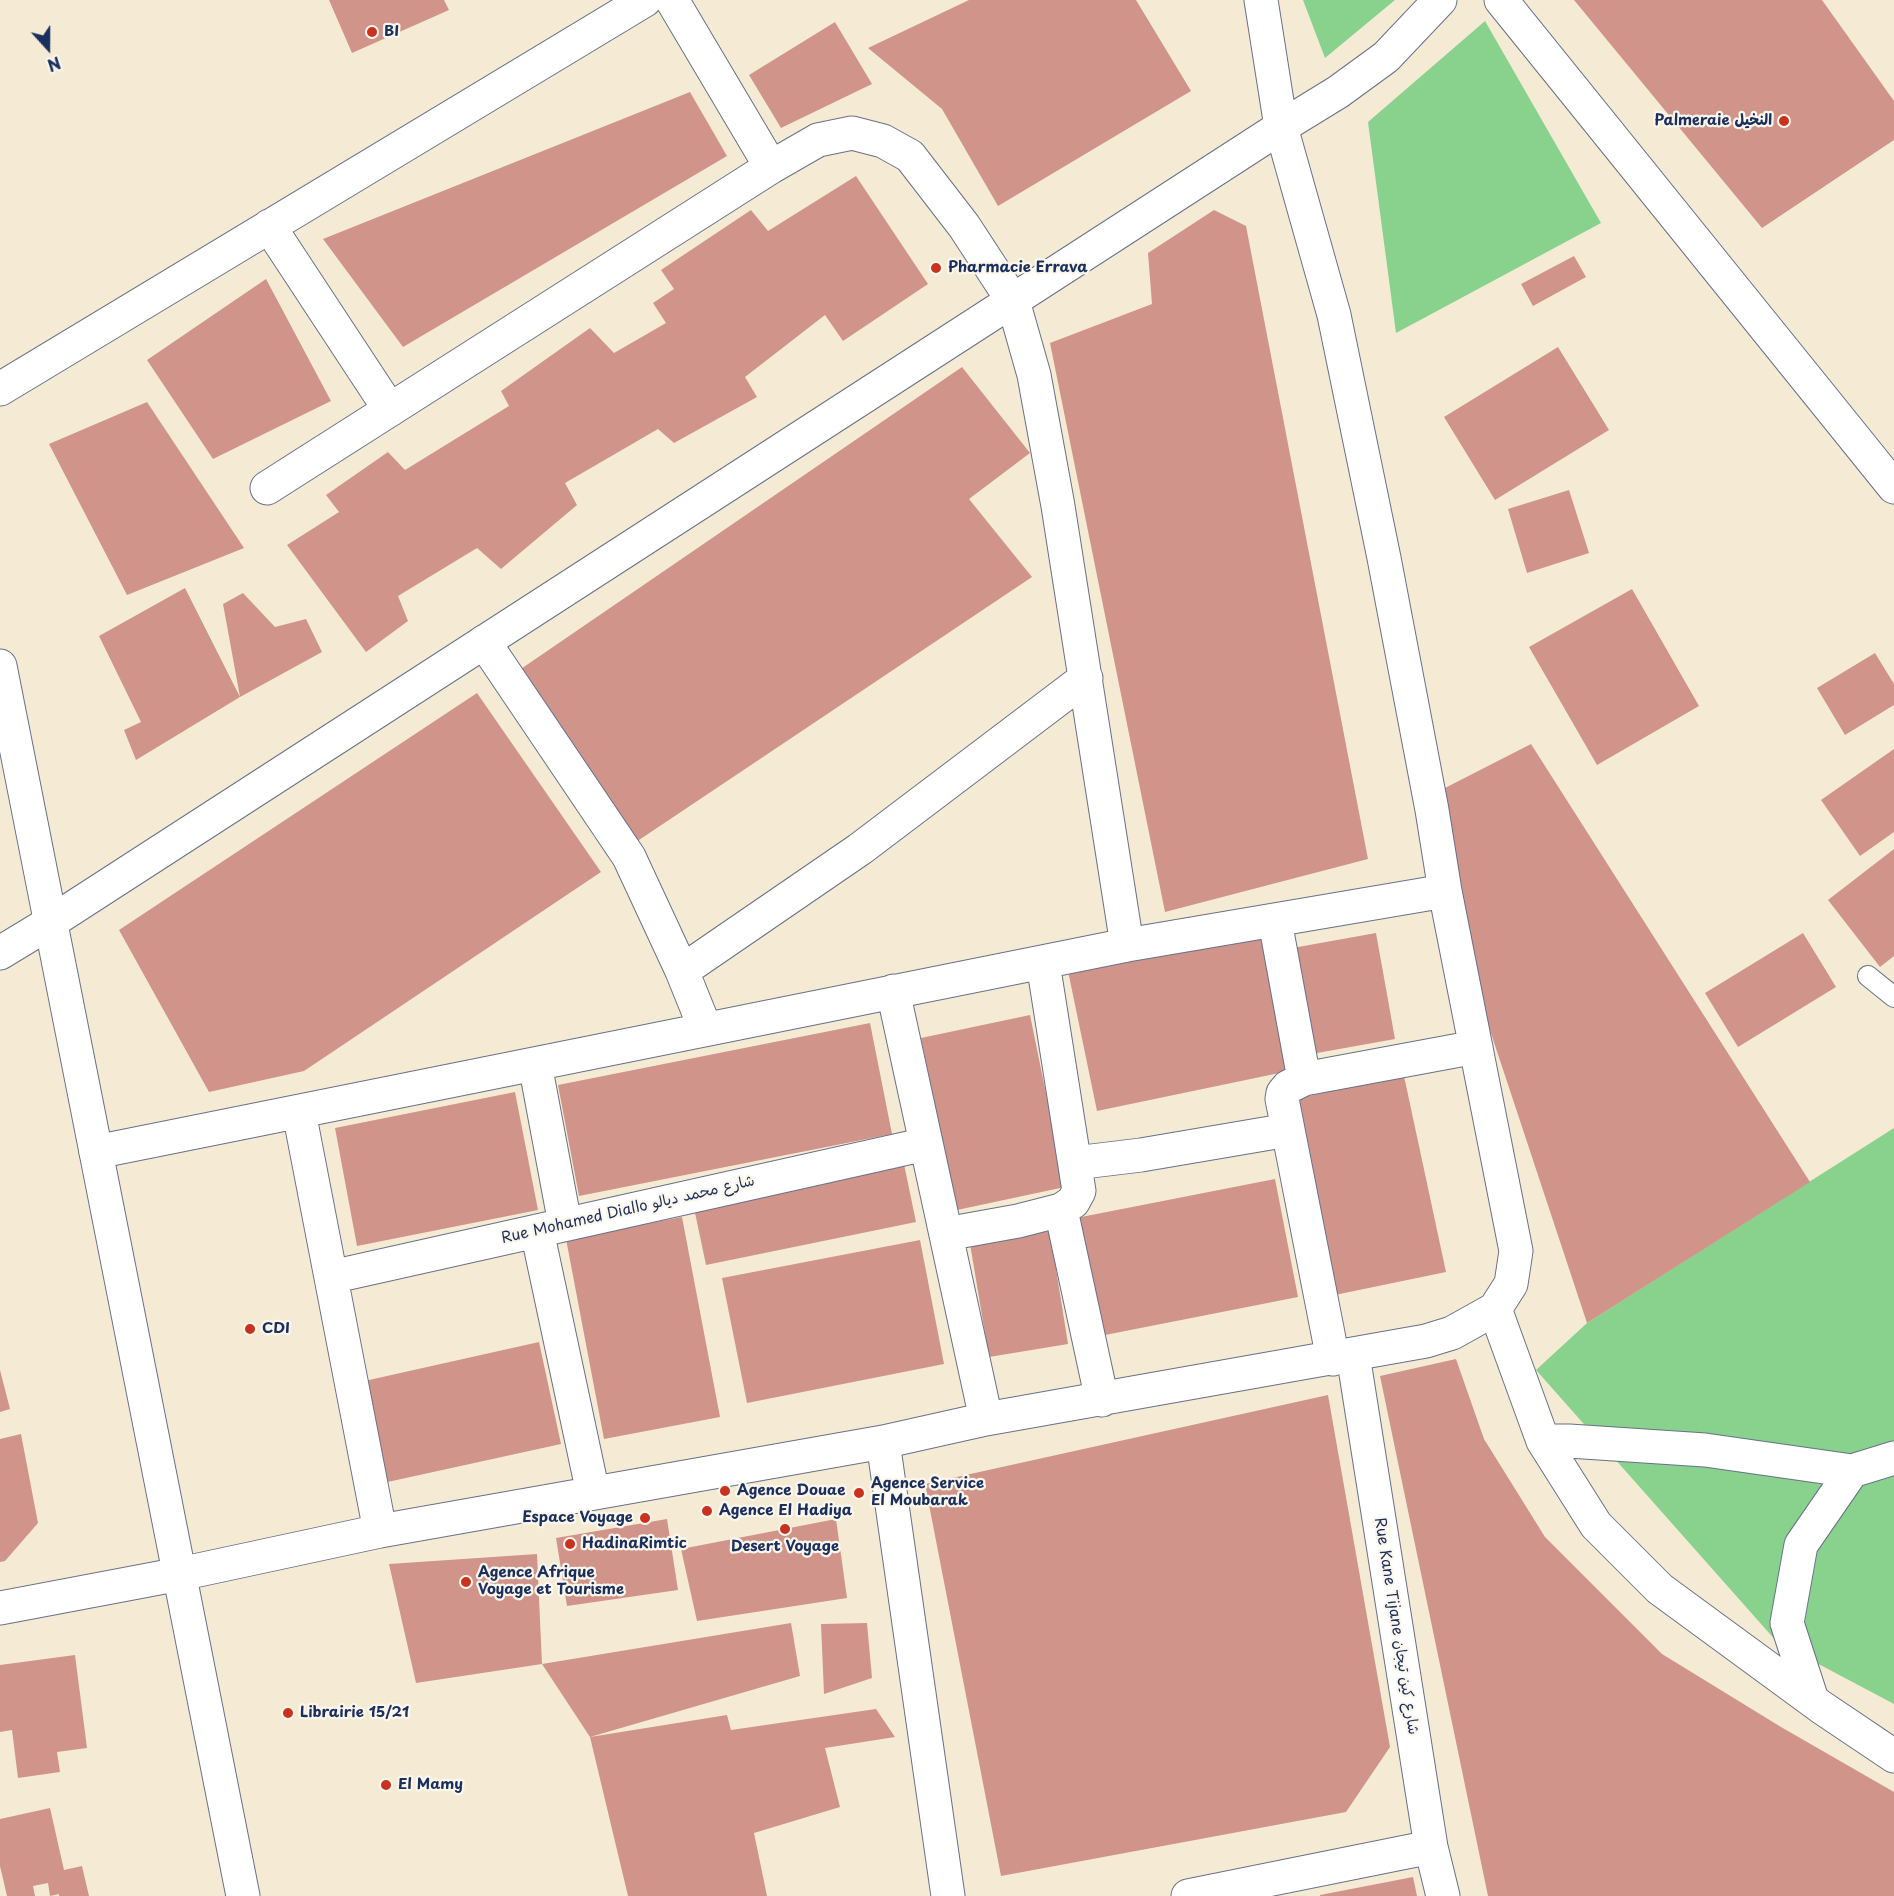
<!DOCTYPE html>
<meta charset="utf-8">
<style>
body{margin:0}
#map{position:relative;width:1894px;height:1896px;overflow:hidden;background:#f5ebd5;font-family:"Playpen Sans",sans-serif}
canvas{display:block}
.north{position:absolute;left:18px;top:18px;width:60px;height:60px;-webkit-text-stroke:4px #fbf7ec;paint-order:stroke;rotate:159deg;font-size:16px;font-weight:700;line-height:24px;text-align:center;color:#1b2f5e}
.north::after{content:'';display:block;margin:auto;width:21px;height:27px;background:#1b2f5e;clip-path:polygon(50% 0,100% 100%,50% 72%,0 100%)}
</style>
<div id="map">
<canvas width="1894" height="1896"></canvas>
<div class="north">N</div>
</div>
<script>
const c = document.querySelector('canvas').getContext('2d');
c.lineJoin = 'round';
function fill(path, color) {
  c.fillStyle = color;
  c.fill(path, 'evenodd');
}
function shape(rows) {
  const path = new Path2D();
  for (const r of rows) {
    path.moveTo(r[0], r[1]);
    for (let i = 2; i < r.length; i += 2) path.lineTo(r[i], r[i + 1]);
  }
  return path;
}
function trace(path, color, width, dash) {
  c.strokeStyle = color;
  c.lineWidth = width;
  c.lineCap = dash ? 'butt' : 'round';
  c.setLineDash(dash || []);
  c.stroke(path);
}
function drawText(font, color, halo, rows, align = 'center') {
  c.font = font + ' "Playpen Sans","Playpen Sans Arabic",sans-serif';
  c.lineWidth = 4.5;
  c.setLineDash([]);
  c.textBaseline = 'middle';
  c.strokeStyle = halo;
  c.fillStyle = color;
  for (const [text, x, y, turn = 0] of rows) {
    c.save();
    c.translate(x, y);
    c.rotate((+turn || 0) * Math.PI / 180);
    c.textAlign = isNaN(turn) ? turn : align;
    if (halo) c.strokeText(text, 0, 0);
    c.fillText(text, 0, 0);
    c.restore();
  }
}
fill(shape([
 [1303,0,1395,0,1325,58],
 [1485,21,1601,223,1396,333,1368,122],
 [1894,1128,1894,1704,1777,1642,1536,1370,1587,1323]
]), '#89d28e');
fill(shape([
 [329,0,444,0,449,10,352,53],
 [969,0,1136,0,1191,91,998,206,942,109,868,48],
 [1574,0,1822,0,1894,101,1894,140,1762,228],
 [835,22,872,84,781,128,749,75],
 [690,92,727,156,403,347,323,239],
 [856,176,928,284,843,341,825,315,745,377,757,397,674,443,658,429,565,483,577,505,501,569,477,548,398,596,408,621,366,652,287,545,339,512,326,495,388,452,405,470,509,406,501,391,590,328,614,353,666,323,653,303,674,289,661,270,751,210,768,231],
 [1214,210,1246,226,1368,859,1165,912,1050,343,1152,304,1148,253],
 [1574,256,1586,277,1533,306,1521,284],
 [266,279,331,401,213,459,147,360],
 [1558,347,1609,430,1495,500,1444,417],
 [962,367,1030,453,969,499,1032,577,633,844,515,673],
 [147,402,244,548,127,595,49,444],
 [1569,490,1589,553,1527,573,1508,509],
 [185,588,240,697,223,604,243,593,275,627,306,619,322,652,240,697,136,760,124,730,141,722,99,636],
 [1632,589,1699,706,1597,765,1529,647],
 [1875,653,1894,684,1894,705,1845,735,1817,688],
 [477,693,601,872,304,1071,209,1092,119,930],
 [1531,744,1810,1182,1587,1323,1471,973,1443,789],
 [1894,749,1894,832,1860,856,1821,800],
 [1894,849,1894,956,1880,967,1828,900],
 [1260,931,1289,1071,1097,1111,1068,971],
 [1376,933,1395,1039,1306,1055,1287,949],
 [1803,933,1836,987,1738,1047,1705,993],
 [1030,1015,1065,1187,957,1210,921,1038],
 [870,1023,892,1134,579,1196,558,1085],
 [1404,1076,1446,1272,1330,1296,1289,1100],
 [515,1092,538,1210,357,1246,335,1128],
 [904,1164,916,1222,706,1265,694,1208],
 [1275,1179,1298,1297,1100,1336,1076,1218],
 [682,1217,720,1417,604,1439,566,1239],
 [1050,1231,1068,1344,989,1357,970,1244],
 [920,1240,944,1364,747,1403,722,1278],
 [539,1342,561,1444,383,1483,360,1382],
 [1456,1359,1484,1439,1545,1537,1662,1654,1781,1727,1894,1792,1894,1896,1488,1896,1380,1376],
 [0,1370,10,1409,0,1412],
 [1328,1395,1390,1747,1346,1812,1001,1876,925,1484],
 [21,1434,38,1523,5,1561,0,1562,0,1439],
 [667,1519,678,1590,567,1606,556,1538],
 [836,1519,847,1598,697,1621,681,1549],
 [537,1554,542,1664,791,1623,800,1676,590,1737,542,1664,416,1683,389,1564],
 [867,1623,872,1678,824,1694,821,1624],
 [75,1655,87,1748,57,1752,60,1772,18,1778,12,1730,0,1732,0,1665],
 [876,1709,895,1737,825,1748,840,1807,754,1833,767,1896,628,1896,590,1737,727,1715,731,1730],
 [50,1808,64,1870,82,1866,89,1896,59,1896,59,1894,50,1896,48,1883,33,1886,35,1896,7,1896,0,1866,0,1819],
 [1413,1877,1417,1896,1320,1896,1320,1895]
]), '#d0948b');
const service = shape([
 [1868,976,1894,997]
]);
const minor = shape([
 [672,0,771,167],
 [269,226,390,410],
 [0,389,645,0],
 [267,488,771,167,818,140,852,133,883,141,910,156,964,226,1013,301,1034,375,1058,506,1127,945],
 [484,642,629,857,682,971,705,1028],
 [1275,921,1304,1079],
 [682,971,860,849,1086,678],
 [893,991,986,1419],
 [535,1064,565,1224],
 [299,1112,380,1531],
 [96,1152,1127,945,1445,891],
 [1075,1163,1141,1155,1288,1130],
 [1061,1210,1102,1400],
 [537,1231,593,1493],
 [946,1234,1018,1221,1061,1210,1073,1202,1079,1191,1043,963],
 [331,1277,926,1144],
 [1495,1309,1543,1441,1596,1525,1660,1589,1821,1707,1894,1756],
 [1353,1355,1431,1847,1443,1896],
 [1333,1359,1282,1099,1283,1093,1288,1087,1304,1079,1476,1047],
 [1543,1441,1569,1441,1705,1450,1852,1471,1894,1458],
 [883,1442,948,1896],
 [0,1608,180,1574,380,1531,883,1442,986,1419,1426,1341,1452,1333,1495,1309,1511,1284,1516,1251,1445,891,1432,810,1384,558,1334,315,1281,127],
 [1812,1700,1787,1623,1801,1545,1852,1471],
 [1188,1896,1431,1847]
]);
const tertiary = shape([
 [1261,0,1281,127],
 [1501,0,1894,487],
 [0,666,243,1896],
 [0,953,51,922,1281,127,1338,92,1386,57,1440,0]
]);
trace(service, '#677188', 22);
trace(minor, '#677188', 35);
trace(tertiary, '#677188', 35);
trace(service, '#fff', 20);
trace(minor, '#fff', 33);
trace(tertiary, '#fff', 33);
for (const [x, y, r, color] of [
 [372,32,6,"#c8321e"],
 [1784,121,6,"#c8321e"],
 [936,268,6,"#c8321e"],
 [250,1329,6,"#c8321e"],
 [725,1491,6,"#c8321e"],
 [859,1493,6,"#c8321e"],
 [707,1511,6,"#c8321e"],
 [645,1518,6,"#c8321e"],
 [785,1529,6,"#c8321e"],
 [570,1544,6,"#c8321e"],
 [466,1582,6,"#c8321e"],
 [288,1713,6,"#c8321e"],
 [386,1785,6,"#c8321e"]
]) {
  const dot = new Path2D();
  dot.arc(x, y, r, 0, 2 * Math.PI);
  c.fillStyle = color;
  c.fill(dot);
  trace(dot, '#fbf7ec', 2);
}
drawText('bold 15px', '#1b2f5e', '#fbf7ec', [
 ["BI",384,32],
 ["Palmeraie النخيل",1772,121,"right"],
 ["Pharmacie Errava",948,268],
 ["CDI",262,1329],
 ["Agence Service",871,1484],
 ["El Moubarak",871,1501],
 ["Agence Douae",737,1491],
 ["Agence El Hadiya",719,1511],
 ["Espace Voyage",633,1518,"right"],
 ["HadinaRimtic",582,1544],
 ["Desert Voyage",785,1547,"center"],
 ["Agence Afrique",478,1573],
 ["Voyage et Tourisme",478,1590],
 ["Librairie 15/21",300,1713],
 ["El Mamy",398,1785]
], 'left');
drawText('15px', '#1b2f5e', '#fbf7ec', [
 ["Rue Mohamed Diallo شارع محمد ديالو",628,1210,-13],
 ["Rue Kane Tijane شارع كين تيجان",1396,1626,81]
]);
</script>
